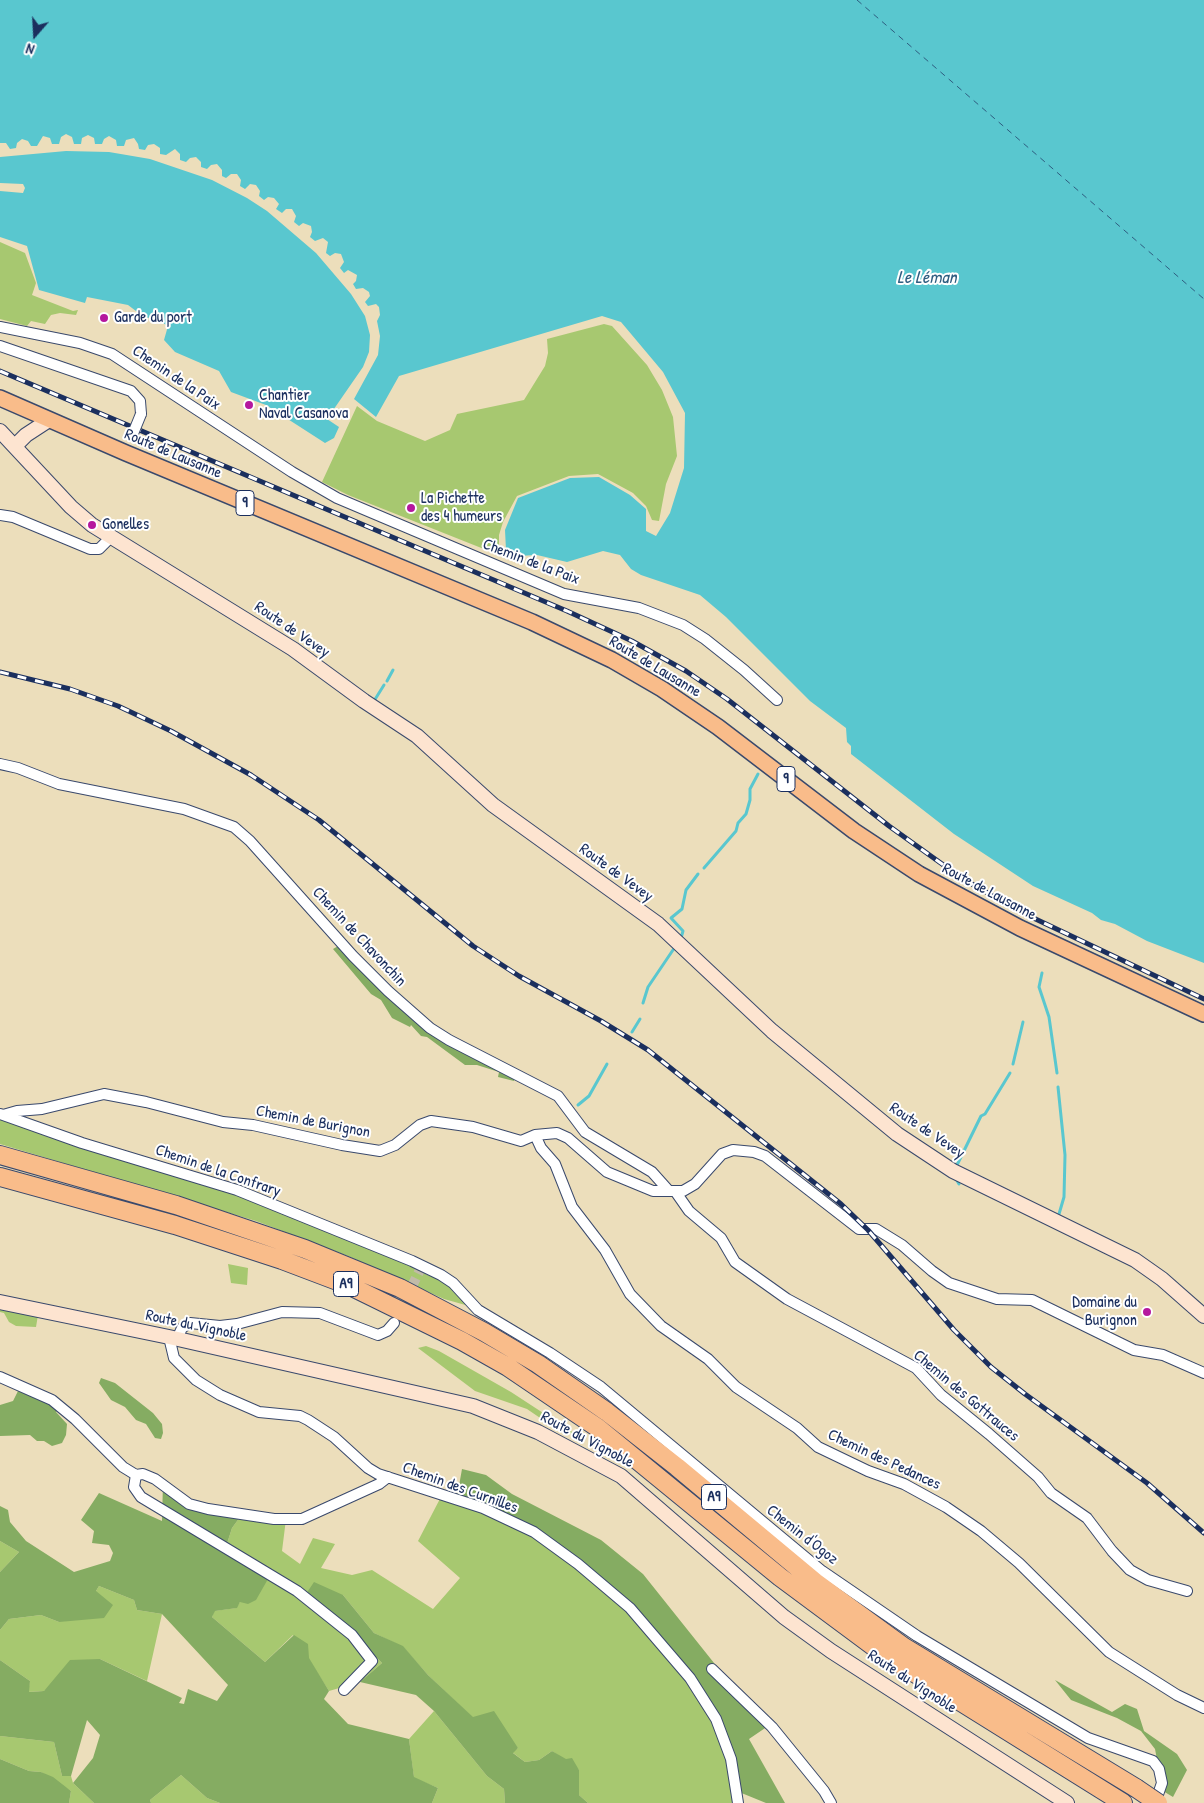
<!DOCTYPE html>
<meta charset="utf-8">
<style>
body{margin:0}
#map{position:relative;width:1204px;height:1803px;overflow:hidden;background:#ecdebb;font-family:"Patrick Hand",sans-serif}
canvas{display:block}
.north{position:absolute;left:10px;top:10px;width:50px;height:50px;-webkit-text-stroke:4px #fff;paint-order:stroke;rotate:199deg;font-size:14px;font-weight:700;line-height:20px;text-align:center;color:#1b2f5e}
.north::after{content:'';display:block;margin:auto;width:18px;height:22px;background:#1b2f5e;clip-path:polygon(50% 0,100% 100%,50% 72%,0 100%)}
</style>
<div id="map">
<canvas width="1204" height="1803"></canvas>
<div class="north">N</div>
</div>
<script>
const c = document.querySelector('canvas').getContext('2d');
c.lineJoin = 'round';
function fill(path, color) {
  c.fillStyle = color;
  c.fill(path, 'evenodd');
}
function shape(rows) {
  const path = new Path2D();
  for (const r of rows) {
    path.moveTo(r[0], r[1]);
    for (let i = 2; i < r.length; i += 2) path.lineTo(r[i], r[i + 1]);
  }
  return path;
}
function trace(path, color, width, dash) {
  c.strokeStyle = color;
  c.lineWidth = width;
  c.lineCap = dash ? 'butt' : 'round';
  c.setLineDash(dash || []);
  c.stroke(path);
}
function drawText(font, color, halo, rows, align = 'center') {
  c.font = font + ' "Patrick Hand",sans-serif';
  c.lineWidth = 4;
  c.setLineDash([]);
  c.textBaseline = 'middle';
  c.strokeStyle = halo;
  c.fillStyle = color;
  for (const [text, x, y, turn = 0] of rows) {
    c.save();
    c.translate(x, y);
    c.rotate((+turn || 0) * Math.PI / 180);
    c.textAlign = isNaN(turn) ? turn : align;
    if (halo) c.strokeText(text, 0, 0);
    c.fillText(text, 0, 0);
    c.restore();
  }
}
fill(shape([
 [0,242,25,253,36,283,32,295,73,311,78,310,76,315,60,313,51,315,45,324,31,321,27,326,0,319],
 [604,324,612,326,647,365,662,390,673,417,677,456,666,484,659,521,652,520,646,506,633,493,598,474,569,476,517,496,503,522,499,535,499,555,348,495,322,482,357,406,377,421,425,441,450,430,457,414,524,400,545,366,548,353,547,339],
 [0,1119,207,1184,270,1206,396,1257,427,1275,441,1279,452,1286,469,1306,444,1299,348,1256,256,1221,0,1144],
 [228,1264,248,1268,247,1285,231,1283],
 [0,1306,38,1315,36,1327,16,1326,9,1322,4,1313,0,1312],
 [426,1346,439,1351,511,1392,583,1439,546,1422,527,1409,475,1391,418,1348],
 [443,1493,538,1529,647,1619,711,1708,739,1792,738,1803,588,1803,579,1795,579,1770,552,1751,539,1760,525,1762,512,1752,518,1748,473,1718,428,1675,403,1647,374,1633,343,1595,345,1625,382,1663,360,1682,329,1691,293,1635,265,1662,212,1617,214,1611,236,1608,240,1602,267,1579,224,1553,232,1528,243,1513,286,1519,282,1551,300,1564,313,1538,335,1544,321,1568,352,1575,372,1570,433,1609,460,1578,418,1541],
 [0,1541,19,1552,0,1572],
 [99,1586,134,1600,137,1610,162,1614,147,1681,100,1659,44,1691,28,1692,30,1681,0,1660,0,1630,9,1619,41,1615,59,1622,96,1591],
 [434,1711,487,1776,504,1789,505,1803,432,1803,438,1788,414,1778,409,1739],
 [0,1736,54,1742,62,1776,71,1776,73,1783,94,1803,69,1803,71,1791,41,1772,29,1771,0,1759],
 [181,1775,207,1798,220,1803,151,1803,150,1800]
]), '#a7c870');
fill(shape([
 [340,945,417,1017,515,1076,514,1081,498,1077,499,1072,477,1065,465,1065,427,1037,421,1036,411,1025,410,1027,392,1018,381,1000,371,994,333,949],
 [101,1378,115,1383,153,1413,162,1424,163,1433,161,1439,155,1438,146,1424,136,1420,125,1407,111,1400,99,1383],
 [18,1391,59,1408,56,1412,67,1424,66,1435,62,1443,52,1446,44,1441,37,1441,30,1435,0,1436,0,1405,13,1401],
 [462,1469,486,1475,512,1494,601,1540,643,1574,730,1683,774,1722,749,1739,785,1803,766,1803,739,1792,711,1708,647,1619,538,1529,457,1497],
 [163,1482,191,1502,243,1513,232,1528,224,1553,268,1579,256,1600,248,1604,240,1602,237,1608,215,1611,212,1617,265,1662,294,1635,308,1644,309,1658,329,1691,324,1699,348,1724,409,1739,414,1777,438,1788,432,1803,220,1803,207,1798,181,1775,150,1800,151,1803,94,1803,73,1783,93,1758,100,1735,87,1720,71,1776,62,1776,54,1742,0,1736,0,1660,30,1681,29,1692,44,1691,70,1660,100,1659,182,1698,179,1703,184,1704,188,1689,217,1701,228,1685,162,1614,137,1610,134,1600,99,1586,96,1591,113,1605,104,1618,59,1622,41,1615,9,1619,0,1630,0,1572,19,1552,0,1541,0,1506,8,1510,10,1522,26,1541,74,1572,110,1561,113,1553,109,1545,92,1543,94,1531,81,1520,99,1493,162,1521],
 [314,1582,343,1595,374,1633,403,1646,428,1675,473,1717,494,1711,518,1748,513,1753,525,1762,539,1760,552,1751,566,1759,572,1758,579,1770,579,1795,588,1803,505,1803,504,1789,487,1776,434,1711,416,1695,360,1682,382,1663,345,1625,306,1594],
 [1055,1680,1112,1712,1125,1704,1137,1709,1144,1731,1177,1754,1187,1770,1173,1797,1163,1791,1155,1749,1141,1731,1117,1718,1071,1700],
 [0,1759,29,1771,41,1772,53,1777,71,1791,69,1803,0,1803]
]), '#85ac62');
fill(shape([
 [0,0,1204,0,1204,963,1147,941,1115,924,1101,920,1092,913,1033,886,954,834,851,754,851,746,847,742,846,728,810,701,726,617,700,595,641,575,631,569,620,555,603,551,567,562,537,555,516,556,506,550,505,530,518,498,570,478,599,477,630,495,646,509,646,531,656,536,670,513,684,468,685,413,663,372,621,322,602,316,399,376,376,417,354,399,378,355,380,336,377,321,380,315,379,307,376,304,368,306,365,302,370,296,369,292,363,288,356,289,353,284,356,281,357,275,348,270,344,273,340,268,344,262,341,254,335,253,330,256,326,253,328,242,323,238,315,241,310,237,312,232,311,226,303,223,299,226,294,222,296,216,292,209,286,209,282,213,276,209,279,204,274,198,268,197,264,200,259,196,260,191,256,185,250,184,245,189,240,186,241,180,237,174,231,174,226,178,222,176,222,170,217,164,211,165,207,169,201,167,201,162,196,157,190,158,186,162,180,160,180,154,175,149,166,155,160,154,160,148,154,144,148,145,145,150,139,149,138,144,134,138,126,140,124,146,117,146,116,140,109,136,104,139,102,144,95,144,94,138,88,135,82,138,81,144,74,144,72,137,66,134,61,137,59,144,52,144,50,138,43,136,37,146,31,146,28,141,22,139,17,143,16,148,10,149,6,143,0,143],
 [66,151,109,152,150,159,212,180,247,198,267,211,316,253,351,294,365,316,370,335,369,352,363,367,327,419,339,427,334,438,325,443,266,405,231,392,219,371,175,352,164,340,168,326,156,319,144,317,128,305,87,297,85,303,39,290,27,246,0,237,0,191,23,193,25,188,23,184,0,183,0,157]
]), '#59c7cf');
trace(shape([
 [387,681,393,670],
 [374,701,384,685],
 [704,868,736,831,738,823,746,814,750,800,750,789,758,774],
 [681,938,683,931,671,918,682,909,686,890,698,874],
 [1042,973,1039,987,1049,1017,1057,1073],
 [643,1003,648,987,675,947],
 [632,1032,640,1019],
 [1013,1064,1023,1022],
 [1058,1087,1065,1155,1064,1197,1059,1214],
 [578,1105,589,1096,607,1064],
 [957,1165,981,1116,985,1114,1010,1073],
 [955,1177,959,1184]
]), '#59c7cf', 3);
trace(shape([
 [857,0,1204,299]
]), '#2e5d80', 1, [6, 5]);
trace(shape([
 [398,1314,421,1268]
]), '#c2bba8', 10, [10, 5]);
const street = shape([
 [0,327,80,343,112,354,292,472,337,498,564,594,639,608,683,625,705,639,744,670,777,700],
 [0,346,131,391,140,401,141,414],
 [0,515,13,517,90,549,99,549,110,538],
 [0,764,18,768,59,784,184,809,234,827,250,841,353,956,388,991,430,1028,449,1040,558,1096,585,1132,652,1172,669,1191],
 [0,1114,82,1143,237,1190,412,1261,441,1275,453,1283,478,1310,550,1353,601,1387,822,1571,917,1636,1088,1738,1153,1761,1159,1769,1162,1783,1155,1803],
 [3,1115,17,1111,42,1109,104,1094,146,1102,223,1122,253,1125,342,1145,380,1151,395,1145,420,1125,431,1121,473,1127,521,1141,535,1135,557,1133,568,1138,607,1172,653,1191,683,1191,695,1184,722,1154,733,1150,754,1152,765,1156,859,1229,876,1229,902,1245,932,1271,949,1283,997,1299,1032,1300,1134,1350,1163,1355,1204,1373],
 [535,1135,541,1148,555,1164,572,1207,605,1250,630,1294,661,1326,708,1359,736,1387,797,1428,818,1447,868,1471,904,1484,946,1507,981,1531,1019,1563,1109,1652,1177,1695,1204,1708],
 [675,1191,689,1211,721,1238,735,1262,787,1299,916,1368,941,1395,989,1434,1038,1477,1051,1493,1087,1518,1112,1551,1130,1570,1148,1580,1187,1591],
 [169,1337,174,1358,196,1380,220,1395,259,1412,300,1416,308,1420,334,1437,368,1468,378,1474,483,1508,534,1532,578,1564,630,1608,690,1678,716,1719,731,1759,738,1803],
 [177,1339,182,1328,190,1323,220,1326,237,1324,282,1312,320,1313,378,1335,387,1331,394,1323],
 [0,1377,52,1400,75,1419,123,1467,136,1475,143,1474,155,1479,189,1504,208,1509,274,1519,302,1519,379,1484,388,1477],
 [136,1475,134,1487,141,1497,297,1591,352,1635,372,1661,344,1690],
 [712,1669,772,1727,824,1791,831,1803]
]);
const secondary = shape([
 [0,431,71,507,92,525,293,649,364,701,417,736,493,805,658,924,772,1031,897,1134,953,1171,1135,1260,1162,1279,1204,1316],
 [15,446,26,435,49,420],
 [0,1302,169,1337,473,1406,538,1432,621,1476,784,1617,831,1651,1067,1803]
]);
const primary = shape([
 [0,398,126,453,532,622,612,660,662,689,718,727,854,831,919,874,1020,928,1204,1014]
]);
const highway = shape([
 [0,1155,176,1205,305,1249,400,1288,484,1332,538,1364,607,1412,677,1467,815,1582,904,1647,1136,1788],
 [0,1177,175,1225,282,1260,348,1285,462,1341,508,1367,598,1428,780,1577,881,1652,1123,1803]
]);
trace(street, '#3a496c', 12);
trace(secondary, '#3a496c', 16);
trace(primary, '#3a496c', 18);
trace(highway, '#3a496c', 20);
trace(street, '#fff', 10);
trace(secondary, '#fde4d0', 14);
trace(primary, '#f9bc8a', 15);
trace(highway, '#f9bc8a', 18);
const rail = shape([
 [0,371,567,611,632,641,686,671,727,699,889,826,963,879,1025,914,1204,999],
 [0,672,70,689,118,706,171,731,251,775,319,820,473,946,519,976,601,1021,648,1050,841,1204,868,1230,954,1330,991,1367,1025,1394,1147,1483,1204,1533]
]);
trace(rail, '#1b2f5e', 5);
trace(rail, '#fff', 3, [9]);
const streetBridge = shape([
 [132,436,141,414]
]);
const highwayBridge = shape([
 [1136,1788,1158,1803]
]);
trace(streetBridge, '#3a496c', 12, []);
trace(highwayBridge, '#3a496c', 20, []);
trace(streetBridge, '#fff', 10);
trace(highwayBridge, '#f9bc8a', 18);
for (const [x, y, r, color] of [
 [104,318,5,"#b5179e"],
 [249,405,5,"#b5179e"],
 [411,508,5,"#b5179e"],
 [92,525,5,"#b5179e"],
 [1147,1312,5,"#b5179e"]
]) {
  const dot = new Path2D();
  dot.arc(x, y, r, 0, 2 * Math.PI);
  c.fillStyle = color;
  c.fill(dot);
  trace(dot, '#fff', 2);
}
for (const [x, y, w] of [
 [245,503,18],
 [786,779,18],
 [346,1284,25],
 [714,1497,25]
]) {
  const box = new Path2D();
  box.roundRect(x - w / 2, y - 12.5, w, 25, 4);
  c.fillStyle = '#fff';
  c.fill(box);
  trace(box, '#1b2f5e', 1);
}
drawText('bold 15px', '#1b2f5e', null, [
 ["9",245,503],
 ["9",786,779],
 ["A9",346,1284],
 ["A9",714,1497]
]);
drawText('16px', '#1b2f5e', '#fff', [
 ["Garde du port",114,318],
 ["Chantier",259,396],
 ["Naval Casanova",259,414],
 ["La Pichette",421,499],
 ["des 4 humeurs",421,517],
 ["Gonelles",102,525],
 ["Domaine du",1137,1303,"right"],
 ["Burignon",1137,1321,"right"]
], 'left');
drawText('16px', '#1b2f5e', '#fff', [
 ["Chemin de la Paix",176,378,34],
 ["Route de Lausanne",173,454,23],
 ["Chemin de la Paix",531,562,21],
 ["Route de Vevey",292,630,34],
 ["Route de Lausanne",655,667,31],
 ["Route de Vevey",616,873,36],
 ["Route de Lausanne",989,892,28],
 ["Chemin de Chavonchin",359,937,47],
 ["Chemin de Burignon",313,1122,11],
 ["Route de Vevey",927,1131,34],
 ["Chemin de la Confrary",218,1171,19],
 ["Route du Vignoble",196,1326,12],
 ["Chemin des Gottrauces",966,1396,40],
 ["Route du Vignoble",587,1440,28],
 ["Chemin des Pedances",884,1460,25],
 ["Chemin des Curnilles",460,1488,20],
 ["Chemin d'Ogoz",802,1535,38],
 ["Route du Vignoble",912,1682,33]
]);
drawText('italic 18px', '#2e5d80', '#fff', [
 ["Le Léman",927,278]
]);
</script>
